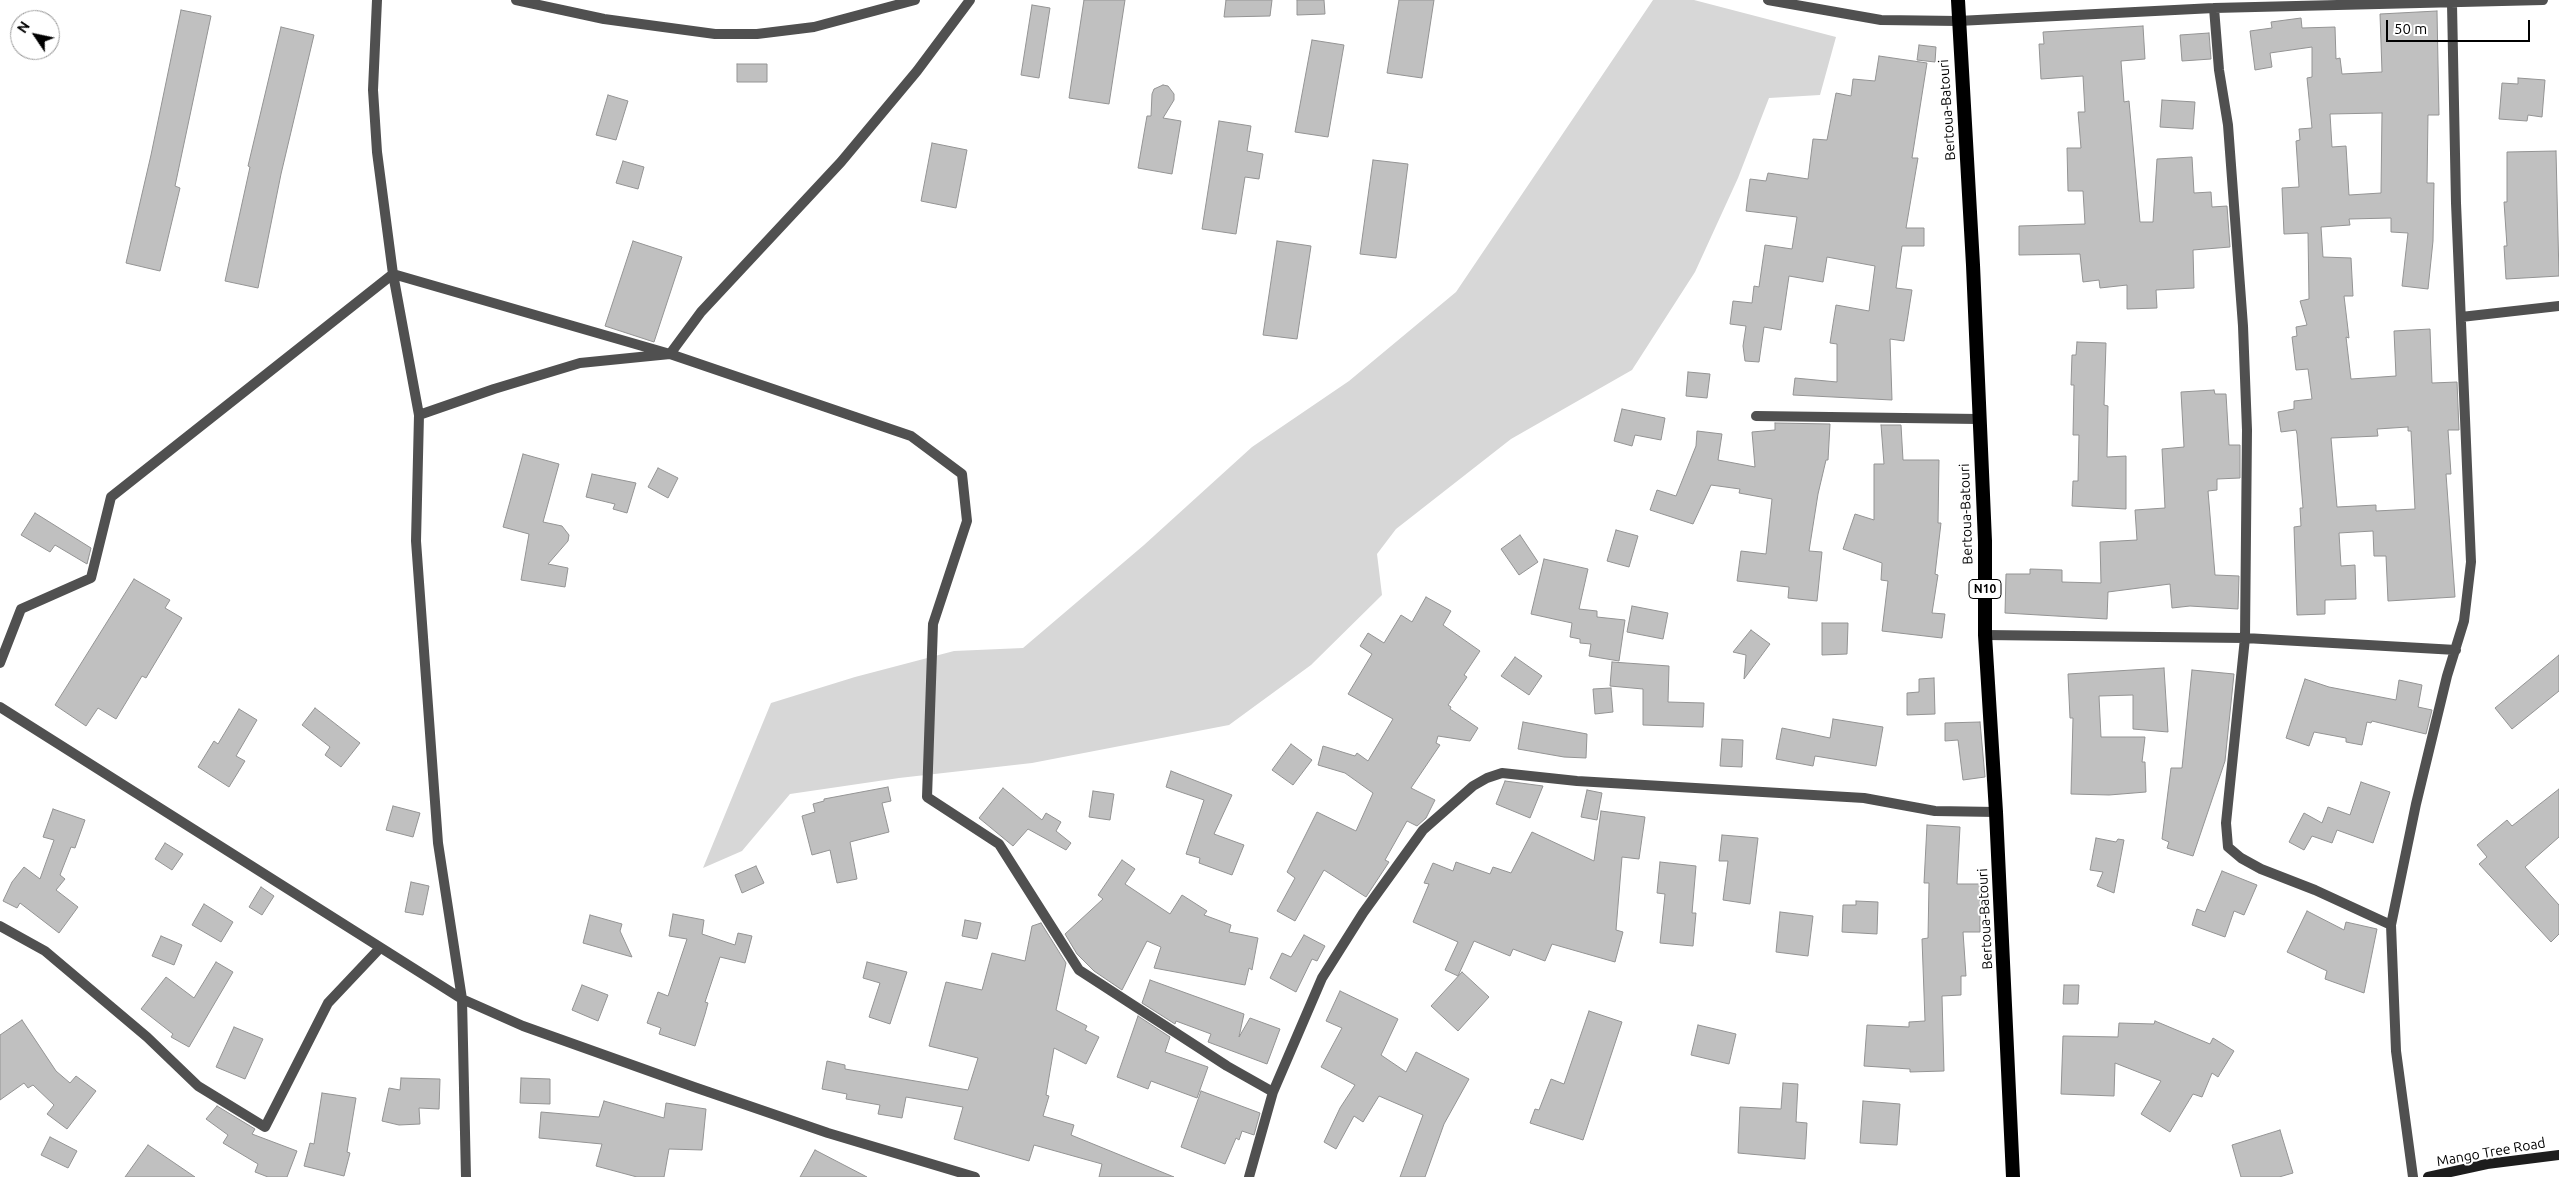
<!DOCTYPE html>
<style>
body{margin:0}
#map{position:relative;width:2559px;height:1177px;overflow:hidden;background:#fff;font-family:Ubuntu,sans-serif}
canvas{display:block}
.north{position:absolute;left:10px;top:10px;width:50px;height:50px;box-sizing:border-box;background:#fff;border:1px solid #999;border-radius:50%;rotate:304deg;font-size:14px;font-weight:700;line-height:20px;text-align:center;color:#000}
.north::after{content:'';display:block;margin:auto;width:18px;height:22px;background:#000;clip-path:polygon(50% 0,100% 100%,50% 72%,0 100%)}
.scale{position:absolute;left:2386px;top:20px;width:144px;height:22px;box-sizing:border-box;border:2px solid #000;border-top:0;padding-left:6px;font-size:15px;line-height:18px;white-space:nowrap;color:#000;-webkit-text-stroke:4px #fff;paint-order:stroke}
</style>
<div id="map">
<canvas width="2559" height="1177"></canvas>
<div class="north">N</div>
<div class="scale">50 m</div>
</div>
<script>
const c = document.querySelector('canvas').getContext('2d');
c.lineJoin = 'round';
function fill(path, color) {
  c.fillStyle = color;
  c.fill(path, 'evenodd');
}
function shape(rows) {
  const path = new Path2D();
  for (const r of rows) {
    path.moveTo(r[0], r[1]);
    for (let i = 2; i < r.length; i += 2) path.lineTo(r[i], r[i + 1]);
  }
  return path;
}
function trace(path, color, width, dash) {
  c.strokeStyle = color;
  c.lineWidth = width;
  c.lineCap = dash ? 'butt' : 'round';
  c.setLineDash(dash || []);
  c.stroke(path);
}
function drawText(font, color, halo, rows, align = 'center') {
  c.font = font + ' Ubuntu,sans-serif';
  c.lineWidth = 4;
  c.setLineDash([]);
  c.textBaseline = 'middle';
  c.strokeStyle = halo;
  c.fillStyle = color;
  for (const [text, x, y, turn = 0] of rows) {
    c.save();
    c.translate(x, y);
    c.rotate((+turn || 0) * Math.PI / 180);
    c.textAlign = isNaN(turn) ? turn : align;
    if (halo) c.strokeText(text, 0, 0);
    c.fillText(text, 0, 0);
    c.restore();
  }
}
fill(shape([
 [1653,0,1694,0,1836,37,1820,95,1769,98,1738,178,1695,272,1632,370,1511,439,1396,529,1377,554,1382,595,1311,665,1229,725,1032,763,899,778,790,794,742,851,703,868,771,703,855,677,954,651,1023,648,1144,545,1252,447,1349,381,1456,292]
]), '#d7d7d7');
const building = shape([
 [1084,0,1125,0,1109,104,1069,98,1084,0],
 [1226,0,1272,0,1270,16,1224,17,1226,0],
 [1297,0,1324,0,1325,14,1297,15,1297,0],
 [1399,0,1434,0,1422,78,1387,73,1399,0],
 [1032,5,1050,8,1039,78,1021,75,1032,5],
 [181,10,211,16,175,186,180,188,160,271,126,263,151,155,181,10],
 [2437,11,2439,115,2428,115,2427,183,2434,183,2433,241,2428,289,2402,286,2408,233,2391,232,2391,218,2349,219,2350,225,2321,227,2323,257,2351,258,2353,296,2344,296,2349,338,2346,337,2351,379,2396,376,2394,331,2430,329,2432,383,2457,382,2459,430,2448,430,2451,474,2446,474,2455,597,2388,601,2386,556,2374,556,2373,531,2339,533,2341,566,2355,565,2356,599,2325,600,2325,614,2297,615,2294,527,2301,526,2300,508,2303,508,2297,434,2296,430,2281,432,2278,412,2294,409,2294,401,2312,399,2308,369,2296,370,2292,337,2297,336,2296,327,2307,325,2300,301,2309,299,2308,233,2284,234,2282,188,2299,187,2296,141,2300,140,2299,129,2312,128,2307,78,2312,77,2312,47,2270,53,2272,67,2255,70,2250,31,2272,28,2271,22,2301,18,2302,28,2335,27,2336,59,2340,58,2342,74,2382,72,2380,14,2437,11],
 [2382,113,2381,193,2349,195,2346,146,2332,147,2330,114,2382,113],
 [2408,427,2408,431,2411,431,2415,509,2376,511,2376,505,2337,507,2331,438,2378,436,2377,429,2408,427],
 [2143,26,2145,59,2121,61,2124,102,2129,101,2140,222,2153,222,2157,159,2192,157,2194,193,2211,192,2212,207,2227,206,2230,247,2193,250,2194,288,2156,290,2157,308,2127,309,2127,285,2100,288,2099,280,2083,282,2080,254,2019,255,2019,226,2085,224,2083,191,2068,191,2067,148,2081,148,2078,112,2085,112,2083,76,2041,79,2039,44,2044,44,2043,32,2143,26],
 [281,27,314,35,281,174,258,288,225,281,250,167,248,166,281,27],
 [2209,33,2211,59,2182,61,2180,35,2209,33],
 [1312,40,1344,45,1328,137,1295,132,1312,40],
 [1919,45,1936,47,1935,62,1917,60,1919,45],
 [1879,56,1927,63,1912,158,1918,158,1906,228,1924,228,1924,246,1902,246,1896,288,1912,290,1904,341,1890,339,1892,400,1793,395,1795,378,1837,382,1837,344,1830,343,1836,305,1869,311,1875,266,1827,257,1823,282,1789,276,1781,330,1764,327,1759,362,1745,361,1743,346,1746,326,1730,324,1733,301,1752,303,1754,286,1759,287,1765,245,1792,249,1797,217,1746,211,1750,179,1766,181,1768,173,1808,179,1813,139,1827,140,1836,93,1851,96,1853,79,1875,81,1879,56],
 [737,64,767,64,767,82,737,82,737,64],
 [2518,78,2545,80,2542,117,2528,115,2527,121,2499,119,2502,83,2518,84,2518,78],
 [1163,85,1168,86,1174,94,1174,100,1163,118,1181,121,1172,174,1138,168,1147,116,1151,116,1152,94,1154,89,1163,85],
 [608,95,628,101,616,140,596,135,608,95],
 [2162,100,2195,102,2193,129,2160,127,2162,100],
 [1219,121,1251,126,1247,151,1263,154,1259,179,1245,177,1236,234,1202,229,1219,121],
 [932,143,967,150,956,208,921,201,932,143],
 [2556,151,2559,276,2506,279,2504,246,2507,246,2504,202,2507,202,2507,152,2556,151],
 [1373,160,1408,164,1396,258,1360,254,1373,160],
 [623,161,644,167,638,189,616,183,623,161],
 [633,241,682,257,654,342,605,326,633,241],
 [1277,241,1311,246,1297,339,1263,335,1277,241],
 [2077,342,2106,343,2104,405,2108,406,2107,457,2126,456,2126,509,2072,506,2073,481,2078,481,2079,435,2073,435,2074,385,2071,385,2072,355,2076,355,2077,342],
 [1688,372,1710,374,1707,398,1686,396,1688,372],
 [2214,390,2215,394,2226,394,2229,445,2240,445,2240,478,2217,479,2217,490,2208,491,2215,575,2239,576,2238,609,2190,606,2172,608,2170,584,2108,592,2107,619,2005,613,2006,574,2030,574,2030,569,2062,570,2062,582,2101,583,2100,542,2137,540,2135,510,2165,508,2162,449,2184,447,2181,392,2214,390],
 [1622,409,1665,418,1661,440,1635,435,1632,446,1614,441,1622,409],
 [1775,423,1830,424,1828,460,1826,460,1818,494,1809,551,1822,552,1817,601,1788,598,1789,587,1737,581,1741,551,1766,554,1772,499,1739,493,1740,489,1711,485,1693,524,1650,510,1657,490,1676,496,1696,446,1697,431,1722,434,1718,460,1755,467,1752,432,1775,430,1775,423],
 [1881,425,1901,425,1903,460,1939,460,1938,523,1941,523,1935,574,1938,575,1932,613,1945,614,1942,638,1882,631,1888,581,1881,580,1882,563,1843,549,1855,514,1874,520,1874,464,1884,464,1881,425],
 [523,454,559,464,543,522,562,526,569,535,568,541,548,564,568,568,565,587,521,580,529,534,503,527,523,454],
 [658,468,678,478,668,498,648,487,658,468],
 [592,474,636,483,627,513,613,509,615,504,586,497,592,474],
 [35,513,91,548,87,564,55,545,50,552,21,535,35,513],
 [1616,530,1638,536,1629,567,1607,561,1616,530],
 [1520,535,1538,562,1519,575,1501,549,1520,535],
 [1544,559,1588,569,1579,609,1597,611,1597,617,1625,620,1619,661,1589,656,1591,644,1580,643,1580,639,1570,637,1572,623,1531,614,1544,559],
 [134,579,170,600,165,608,182,618,146,678,142,676,116,719,98,708,86,726,55,705,134,579],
 [1426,597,1451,611,1443,625,1480,651,1464,675,1467,677,1448,705,1451,707,1450,709,1478,728,1470,741,1438,736,1436,743,1440,745,1411,788,1435,800,1426,818,1417,826,1407,821,1385,860,1389,862,1366,897,1324,870,1295,921,1277,911,1295,878,1287,872,1317,812,1356,831,1373,793,1345,773,1318,765,1323,746,1355,756,1357,753,1368,761,1393,719,1348,694,1372,654,1360,646,1368,633,1384,643,1401,615,1412,622,1426,597],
 [1632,606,1668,613,1663,639,1627,632,1632,606],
 [1822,623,1848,623,1847,654,1822,655,1822,623],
 [1751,630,1770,644,1744,679,1746,655,1733,652,1751,630],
 [2559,655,2559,691,2512,729,2495,708,2559,655],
 [1515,657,1542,676,1529,695,1501,676,1515,657],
 [1612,662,1669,666,1668,702,1704,703,1703,727,1643,725,1643,689,1610,686,1612,662],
 [2164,668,2168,732,2133,729,2133,695,2099,696,2101,737,2145,737,2142,762,2145,762,2146,792,2109,795,2071,794,2073,718,2070,718,2068,674,2164,668],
 [2192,670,2234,674,2225,761,2193,856,2167,848,2169,842,2162,839,2171,768,2182,768,2192,670],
 [1934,678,1935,714,1907,715,1907,693,1919,692,1919,679,1934,678],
 [2305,679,2329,687,2396,700,2399,680,2422,685,2418,707,2432,710,2426,734,2372,721,2371,723,2367,722,2362,745,2346,742,2346,738,2314,732,2309,746,2286,738,2305,679],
 [1611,688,1613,712,1595,714,1593,689,1611,688],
 [315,708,360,743,341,767,325,755,330,747,302,725,315,708],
 [239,709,257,720,236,756,245,761,229,787,198,767,214,741,218,744,239,709],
 [1833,719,1883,727,1876,766,1815,756,1813,766,1776,759,1782,728,1830,738,1833,719],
 [1523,722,1587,734,1586,758,1564,757,1518,749,1523,722],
 [1980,722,1985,777,1963,780,1958,740,1945,741,1945,723,1980,722],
 [1722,739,1743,740,1742,767,1720,766,1722,739],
 [1291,744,1312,760,1293,785,1272,770,1291,744],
 [1171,771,1232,795,1214,834,1244,845,1232,875,1199,863,1200,858,1186,854,1204,800,1166,787,1171,771],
 [1505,781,1543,786,1530,818,1496,804,1505,781],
 [2361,782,2390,792,2373,843,2337,830,2332,843,2312,836,2304,850,2289,842,2304,813,2322,823,2328,807,2350,815,2361,782],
 [888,787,891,801,882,803,889,832,850,842,857,879,837,883,830,850,812,855,802,816,815,812,813,804,824,801,824,799,888,787],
 [1003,788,1042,820,1046,813,1061,822,1056,831,1071,843,1066,850,1028,829,1013,846,979,818,1003,788],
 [2559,789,2559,837,2525,867,2559,905,2559,934,2551,942,2479,864,2487,857,2477,845,2507,820,2512,826,2559,789],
 [1587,790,1602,793,1597,820,1581,817,1587,790],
 [1093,791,1114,794,1110,820,1089,817,1093,791],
 [393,806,420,813,413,837,386,830,393,806],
 [53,809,85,820,75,848,71,847,60,875,65,879,56,890,78,907,59,933,20,903,17,908,3,901,12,882,24,867,40,879,54,840,43,837,53,809],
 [1601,811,1645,817,1639,859,1622,857,1616,930,1623,932,1615,962,1552,944,1545,961,1513,949,1510,956,1474,941,1458,976,1445,970,1458,942,1413,922,1429,884,1424,883,1433,863,1453,871,1456,862,1490,874,1493,867,1511,873,1532,832,1594,861,1601,811],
 [1927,825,1960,827,1957,884,1980,884,1980,932,1963,932,1966,976,1961,976,1961,995,1942,996,1944,1071,1910,1072,1910,1069,1864,1066,1867,1025,1909,1027,1909,1022,1925,1021,1922,939,1928,938,1929,883,1924,883,1927,825],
 [1722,835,1758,838,1750,904,1723,900,1728,861,1719,861,1722,835],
 [2096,838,2116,842,2118,839,2124,840,2114,893,2097,886,2103,872,2090,870,2096,838],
 [165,843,183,854,172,870,155,859,165,843],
 [1122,860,1135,869,1125,884,1170,914,1182,895,1207,911,1204,915,1231,925,1229,932,1258,938,1252,970,1249,968,1245,985,1154,968,1161,947,1147,941,1122,990,1094,971,1077,954,1065,934,1103,899,1098,895,1122,860],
 [1660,862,1696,866,1692,913,1696,913,1693,946,1660,943,1665,894,1657,893,1660,862],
 [756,866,764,883,742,893,735,875,756,866],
 [2222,871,2257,885,2244,915,2234,911,2225,937,2192,925,2197,909,2205,912,2222,871],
 [411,882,429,886,423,915,405,912,411,882],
 [261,887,274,896,262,915,249,907,261,887],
 [1856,901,1878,902,1877,934,1842,932,1843,905,1856,905,1856,901],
 [204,904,233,922,221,942,192,925,204,904],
 [2307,911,2344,930,2346,922,2377,929,2364,993,2325,979,2327,971,2287,952,2307,911],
 [1780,912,1813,916,1808,956,1776,952,1780,912],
 [673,914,704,920,702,934,735,945,738,933,752,936,745,963,720,957,705,1002,708,1003,705,1014,695,1046,659,1034,661,1028,647,1023,658,992,668,996,687,939,669,936,673,914],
 [590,915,622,924,620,931,632,957,583,943,590,915],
 [965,920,981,923,977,939,962,936,965,920],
 [1041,923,1066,963,1056,1010,1087,1026,1085,1030,1099,1037,1086,1064,1054,1048,1046,1095,1049,1096,1043,1116,1074,1125,1071,1135,1174,1177,1099,1177,1102,1164,1034,1145,1029,1161,954,1139,963,1107,906,1097,902,1118,878,1114,880,1105,846,1099,847,1094,822,1089,827,1061,845,1065,845,1069,968,1090,978,1058,929,1046,946,982,982,990,992,953,1025,961,1032,926,1041,923],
 [1304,935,1325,946,1317,961,1312,959,1296,992,1270,978,1282,953,1291,957,1304,935],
 [161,936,182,945,174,965,152,956,161,936],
 [216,962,233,972,189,1047,171,1037,173,1034,141,1009,166,977,194,998,216,962],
 [867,962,907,972,890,1024,869,1017,880,983,863,978,867,962],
 [1462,972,1489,997,1458,1031,1431,1006,1462,972],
 [1150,980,1244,1014,1239,1037,1250,1018,1280,1029,1267,1064,1208,1042,1211,1034,1176,1021,1175,1024,1142,1003,1150,980],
 [582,985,608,995,598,1021,572,1010,582,985],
 [2064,985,2079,985,2078,1004,2063,1004,2064,985],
 [1340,991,1398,1019,1381,1055,1406,1072,1416,1052,1469,1079,1444,1124,1425,1177,1400,1177,1423,1115,1379,1096,1363,1122,1354,1116,1336,1149,1324,1142,1340,1108,1355,1085,1321,1067,1342,1028,1326,1021,1340,991],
 [1589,1011,1622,1022,1583,1140,1530,1123,1535,1109,1539,1110,1551,1079,1564,1084,1589,1011],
 [1138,1016,1170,1037,1165,1052,1208,1067,1197,1098,1151,1081,1148,1089,1117,1077,1138,1016],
 [22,1020,56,1071,70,1083,76,1076,96,1091,67,1129,47,1114,54,1105,33,1085,28,1088,24,1083,0,1100,0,1035,22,1020],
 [2155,1021,2210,1044,2213,1038,2234,1051,2218,1077,2212,1073,2202,1097,2193,1094,2170,1132,2141,1114,2161,1081,2115,1063,2114,1096,2061,1094,2063,1036,2118,1037,2119,1023,2154,1024,2155,1021],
 [1698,1025,1736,1034,1729,1064,1691,1055,1698,1025],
 [234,1027,263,1039,245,1079,216,1067,234,1027],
 [401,1078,440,1079,439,1109,419,1108,420,1124,399,1125,382,1121,389,1088,400,1090,401,1078],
 [521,1078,550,1079,550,1104,520,1103,521,1078],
 [1783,1083,1798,1084,1796,1122,1807,1123,1805,1159,1738,1153,1740,1107,1781,1109,1783,1083],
 [1201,1091,1260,1113,1254,1135,1242,1131,1239,1140,1236,1138,1225,1164,1181,1147,1201,1091],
 [322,1093,356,1098,347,1152,350,1153,344,1176,304,1166,310,1143,314,1144,322,1093],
 [604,1101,664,1118,666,1103,706,1109,702,1150,669,1149,664,1177,637,1177,596,1166,602,1144,539,1138,541,1112,599,1117,604,1101],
 [1863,1101,1900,1104,1897,1145,1860,1143,1863,1101],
 [217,1106,255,1129,252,1134,297,1151,287,1177,268,1177,255,1172,258,1164,223,1143,228,1135,206,1119,217,1106],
 [2280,1130,2293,1173,2279,1177,2241,1177,2232,1145,2280,1130],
 [50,1137,77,1151,68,1168,41,1155,50,1137],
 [148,1145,195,1177,125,1177,148,1145],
 [815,1150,867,1177,800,1177,815,1150]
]);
fill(building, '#c0c0c0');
trace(building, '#949494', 1);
trace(shape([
 [377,0,373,90,377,152,393,274,419,415,416,541,438,843,462,999,466,1177],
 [516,0,604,19,715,34,757,34,814,27,915,0],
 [1768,0,1881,20,1958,21,2214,8,2543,0],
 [2214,8,2219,70,2228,125,2243,326,2247,430,2245,638,2226,823,2228,847,2241,858,2261,869,2315,890,2391,925],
 [2461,317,2559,306],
 [419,415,494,389,580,363,670,354,701,312,841,162,917,71,970,0],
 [1756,416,1978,419],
 [1985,635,2245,638,2456,650],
 [0,663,21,609,91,578,111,497,393,274,670,354,911,436,962,474,967,521,933,624,927,797,999,844,1079,970,1227,1066,1273,1092],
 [0,707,462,999,523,1026,694,1087,828,1133,975,1177],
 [0,926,45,951,147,1037,198,1086,265,1127,328,1003,380,948],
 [1249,1177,1273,1092,1322,978,1363,913,1423,830,1473,786,1487,778,1502,773,1577,781,1864,798,1935,811,1996,812],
 [2413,1177,2396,1051,2391,925,2416,804,2447,676,2464,621,2471,562,2456,203,2452,4]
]), '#505050', 10);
trace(shape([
 [2428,1177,2487,1164,2559,1155]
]), '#1d1d1d', 10);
trace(shape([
 [1958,0,1973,265,1985,541,1985,635,1996,812,2013,1177]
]), '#000', 14);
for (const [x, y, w] of [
 [1985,589,32]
]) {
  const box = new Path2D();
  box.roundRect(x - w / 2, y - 9.5, w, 19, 4);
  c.fillStyle = '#fff';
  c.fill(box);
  trace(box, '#000', 1);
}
drawText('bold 12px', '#000', null, [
 ["N10",1985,589]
]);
drawText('14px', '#000', '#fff', [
 ["Bertoua-Batouri",1947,110,-94],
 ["Bertoua-Batouri",1966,514,-92],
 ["Bertoua-Batouri",1985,919,-93],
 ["Mango Tree Road",2491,1152,-10]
]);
</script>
